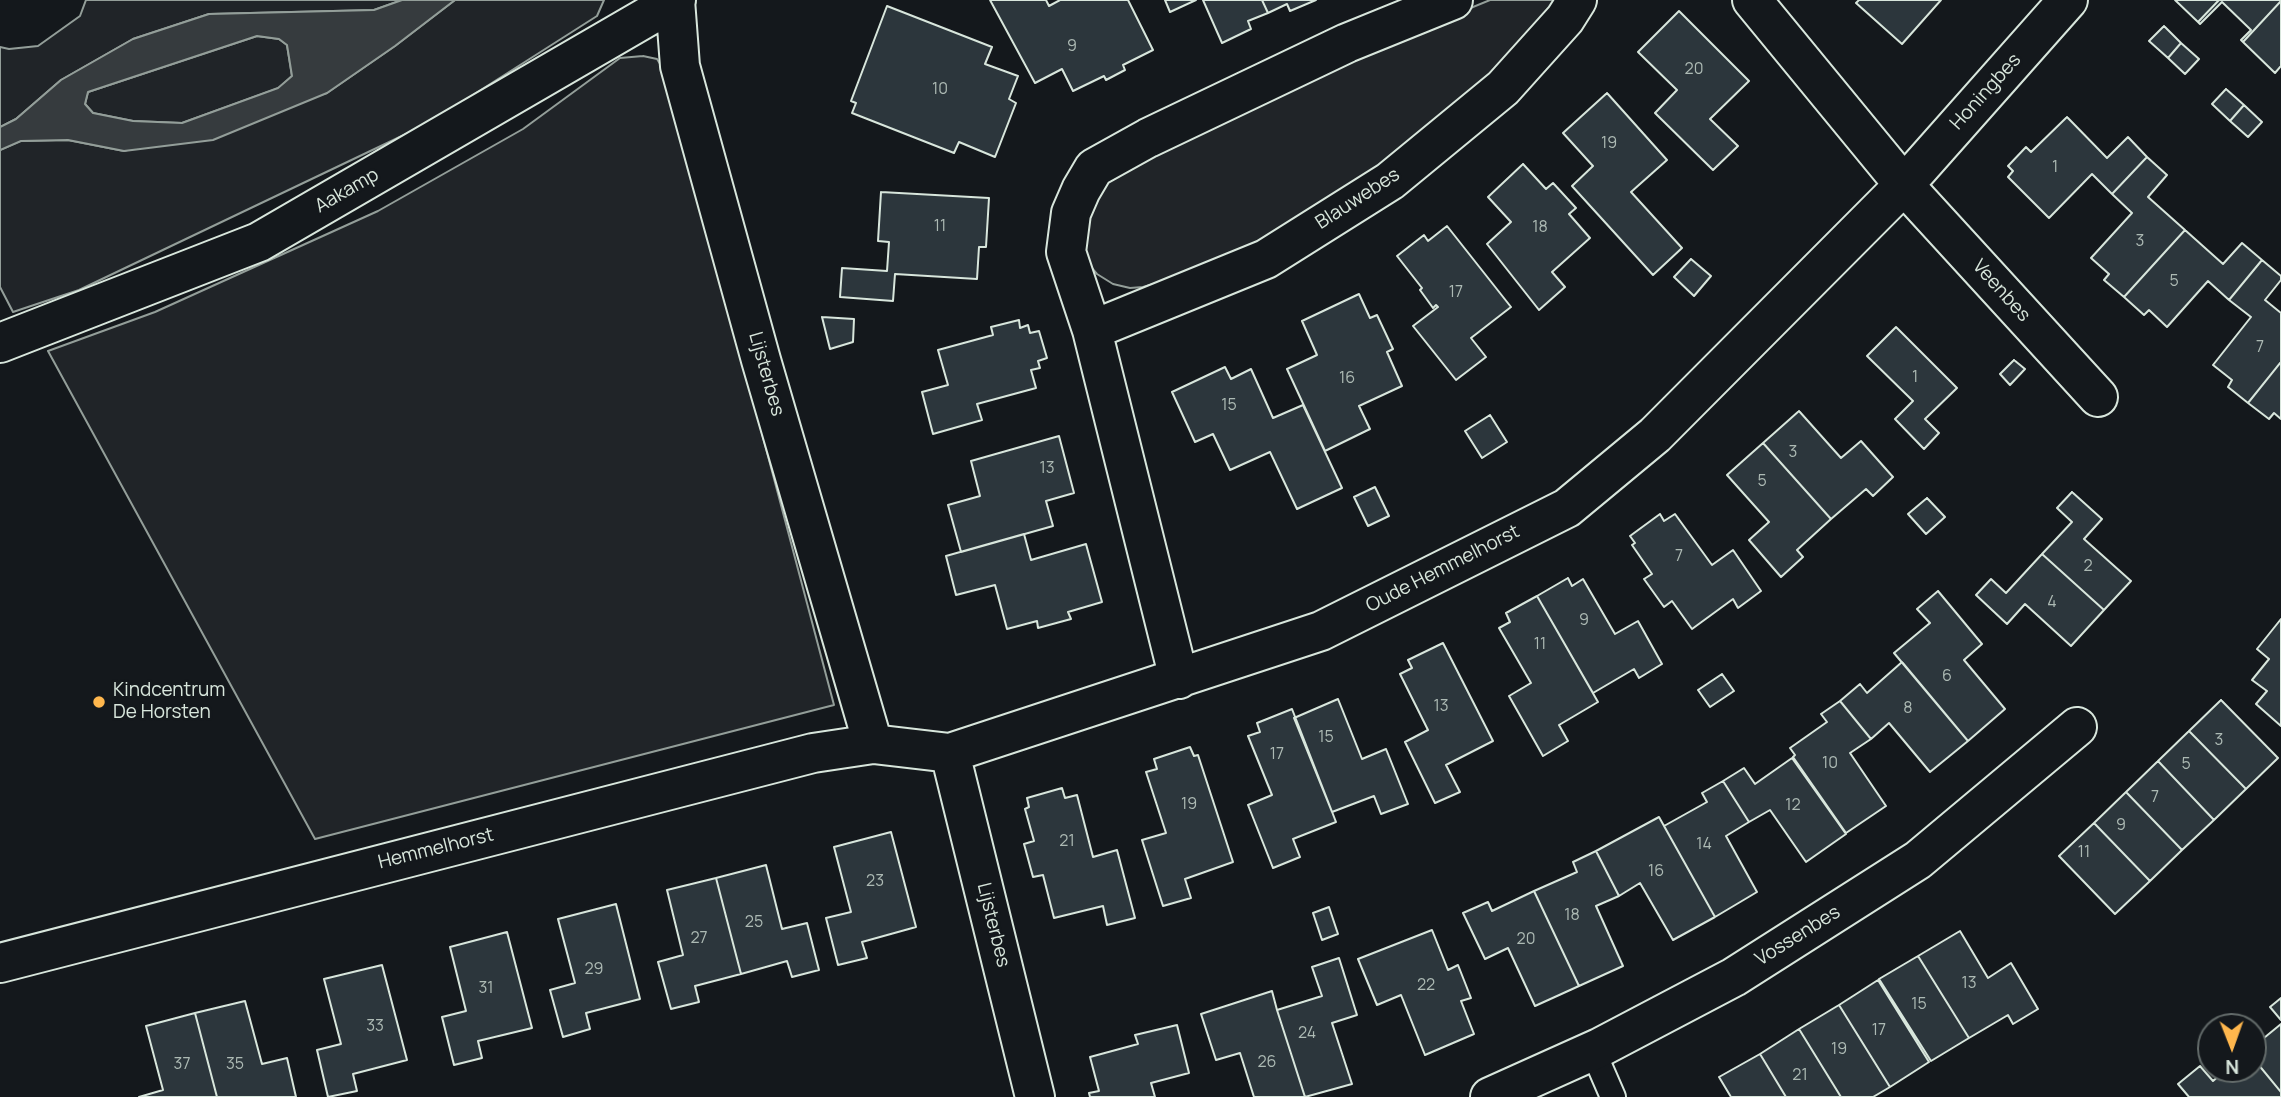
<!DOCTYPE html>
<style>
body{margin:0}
#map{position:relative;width:2281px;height:1097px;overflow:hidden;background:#14181c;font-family:Manrope,sans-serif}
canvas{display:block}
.north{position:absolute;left:2197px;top:1013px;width:70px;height:70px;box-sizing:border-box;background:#14181c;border:2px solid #626a69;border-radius:50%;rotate:179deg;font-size:19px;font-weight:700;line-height:28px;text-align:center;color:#d8e6dc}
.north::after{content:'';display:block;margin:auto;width:24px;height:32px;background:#ffb74d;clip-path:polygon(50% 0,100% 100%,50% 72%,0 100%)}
</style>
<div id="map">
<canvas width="2281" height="1097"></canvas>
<div class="north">N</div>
</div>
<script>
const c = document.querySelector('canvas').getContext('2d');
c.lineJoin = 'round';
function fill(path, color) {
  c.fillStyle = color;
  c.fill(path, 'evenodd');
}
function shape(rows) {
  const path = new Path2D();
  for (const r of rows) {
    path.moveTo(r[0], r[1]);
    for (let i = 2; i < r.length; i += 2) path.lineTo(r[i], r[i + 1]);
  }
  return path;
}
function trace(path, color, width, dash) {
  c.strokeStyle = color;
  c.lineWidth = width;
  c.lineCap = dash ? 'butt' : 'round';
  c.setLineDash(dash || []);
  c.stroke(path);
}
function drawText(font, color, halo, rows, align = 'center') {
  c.font = font + ' Manrope,sans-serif';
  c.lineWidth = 5;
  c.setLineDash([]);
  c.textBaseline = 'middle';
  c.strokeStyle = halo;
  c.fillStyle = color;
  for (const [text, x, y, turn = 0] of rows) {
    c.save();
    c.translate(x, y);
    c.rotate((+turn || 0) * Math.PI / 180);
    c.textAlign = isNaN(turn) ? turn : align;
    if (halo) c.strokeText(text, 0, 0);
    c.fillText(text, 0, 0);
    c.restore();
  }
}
const green = shape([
 [86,0,402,0,374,10,209,14,133,39,61,80,16,119,0,127,0,47,9,49,38,46,80,16,86,0],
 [455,0,604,0,597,16,429,123,79,290,13,312,0,287,0,150,20,141,68,140,124,151,327,93,395,46,455,0],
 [1490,0,1556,0,1488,80,1351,192,1243,249,1167,280,1143,287,1130,288,1113,284,1097,274,1091,267,1087,258,1084,242,1090,203,1117,169,1378,46,1490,0],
 [257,36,279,39,287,45,292,76,279,88,182,123,133,121,93,113,85,104,88,92,257,36],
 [643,56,657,59,667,75,834,705,315,839,48,351,155,312,378,211,523,129,620,58,643,56]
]);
fill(green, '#202428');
trace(green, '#939e99', 2);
const water = shape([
 [402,0,455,0,395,46,327,93,213,140,124,151,68,140,21,141,0,150,0,127,16,119,61,80,133,39,209,14,374,10,402,0],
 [257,36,279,39,287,45,292,76,278,88,182,123,133,121,93,113,85,104,88,92,257,36]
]);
fill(water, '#363b3e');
trace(water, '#939e99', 2);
const building = shape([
 [990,0,1046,0,1049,6,1060,0,1128,0,1153,50,1123,65,1125,70,1106,80,1104,76,1073,91,1062,69,1035,83,990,0],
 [1165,0,1196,0,1170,12,1165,0],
 [1203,0,1262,0,1268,13,1248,21,1251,29,1222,43,1203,0],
 [1262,0,1316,0,1290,11,1287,4,1268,13,1262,0],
 [1859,0,1941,0,1902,44,1856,3,1859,0],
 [2175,0,2219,0,2198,22,2175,0],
 [2219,0,2281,0,2281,1,2243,42,2241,40,2251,30,2222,2,2200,24,2198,22,2219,0],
 [2281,1,2281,66,2275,73,2243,42,2281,1],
 [887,6,992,47,985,64,1018,76,1009,99,1016,103,995,157,959,142,954,153,852,113,856,103,851,101,887,6],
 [1679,11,1749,81,1710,119,1738,146,1713,170,1655,113,1677,90,1638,52,1679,11],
 [2164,26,2181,43,2168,58,2149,41,2164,26],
 [2181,43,2199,59,2185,74,2168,58,2181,43],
 [2226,89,2244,105,2230,121,2212,104,2226,89],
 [1607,93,1667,160,1631,192,1682,248,1653,275,1572,186,1593,166,1563,133,1607,93],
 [2244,105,2262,122,2248,137,2230,121,2244,105],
 [2067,117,2107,158,2128,137,2147,157,2112,194,2092,174,2049,218,2008,177,2013,171,2008,166,2026,147,2031,152,2067,117],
 [2147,157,2167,175,2148,197,2185,230,2124,297,2104,280,2109,274,2091,258,2132,213,2112,194,2147,157],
 [1523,164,1546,189,1553,183,1576,208,1569,214,1590,238,1552,272,1565,287,1539,310,1487,244,1511,222,1488,197,1523,164],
 [881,192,989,198,986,247,979,247,977,279,895,274,893,301,840,297,842,268,887,271,889,242,878,241,881,192],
 [1447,226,1511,307,1471,338,1486,357,1456,380,1413,326,1438,307,1436,305,1433,308,1420,290,1422,288,1397,256,1424,235,1428,241,1447,226],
 [2185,230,2223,264,2242,243,2262,260,2229,300,2208,281,2167,327,2149,310,2144,315,2124,297,2185,230],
 [1691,259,1711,276,1694,296,1674,277,1691,259],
 [2262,260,2281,276,2281,280,2265,300,2281,313,2281,362,2248,403,2228,387,2232,380,2213,365,2251,317,2229,300,2262,260],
 [1359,294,1370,318,1377,315,1393,349,1387,352,1402,386,1359,406,1370,429,1325,451,1287,369,1317,355,1302,321,1359,294],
 [822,317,854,319,853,342,830,349,822,317],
 [1019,320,1020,328,1028,325,1030,333,1039,331,1047,358,1038,361,1040,368,1031,370,1036,388,977,404,982,420,933,434,922,392,948,385,938,350,993,335,991,327,1019,320],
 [1896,327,1957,388,1925,419,1939,433,1924,449,1895,419,1913,401,1867,356,1896,327],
 [2014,360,2025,369,2010,385,2000,374,2014,360],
 [2281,362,2281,419,2274,413,2269,419,2248,403,2281,362],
 [1225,367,1231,379,1251,369,1273,418,1303,405,1342,488,1297,509,1270,452,1230,470,1213,434,1195,442,1172,392,1225,367],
 [1799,411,1841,458,1861,441,1893,477,1873,496,1866,489,1831,519,1763,443,1799,411],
 [1490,415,1507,442,1482,458,1465,431,1490,415],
 [1059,436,1074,493,1046,501,1053,526,961,552,948,505,980,496,971,461,1059,436],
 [1763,443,1831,519,1797,550,1803,557,1781,577,1749,540,1769,522,1727,475,1763,443],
 [1375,487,1389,516,1368,526,1354,497,1375,487],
 [2072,492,2102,519,2084,539,2131,581,2104,610,2042,554,2072,522,2057,508,2072,492],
 [1927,498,1945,517,1926,534,1908,514,1927,498],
 [1660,514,1664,521,1675,514,1712,565,1733,550,1761,591,1738,608,1733,599,1692,629,1672,601,1664,607,1644,579,1652,574,1632,545,1635,543,1630,536,1660,514],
 [1024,534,1031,560,1086,544,1102,602,1068,612,1071,619,1038,628,1037,621,1007,629,995,585,956,595,946,556,1024,534],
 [2042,554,2104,610,2071,646,2025,604,2007,624,1976,595,1991,579,2006,593,2042,554],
 [1568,578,1572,586,1583,579,1615,634,1638,621,1662,664,1639,678,1634,669,1593,693,1537,596,1568,578],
 [1938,591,1982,644,1964,660,2005,709,1968,741,1894,653,1930,623,1917,609,1938,591],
 [1537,596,1598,702,1559,725,1568,741,1543,756,1509,696,1531,683,1499,628,1510,622,1506,613,1537,596],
 [2281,619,2281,726,2256,704,2267,691,2252,680,2269,659,2257,649,2281,619],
 [1443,643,1493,741,1446,765,1460,792,1435,803,1405,742,1428,730,1400,674,1412,668,1408,660,1443,643],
 [1902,662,1968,741,1930,772,1889,723,1871,739,1840,701,1860,684,1867,693,1902,662],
 [1722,674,1734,691,1710,707,1698,690,1722,674],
 [1338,699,1362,759,1386,749,1408,804,1381,814,1374,796,1332,812,1294,718,1338,699],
 [2221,700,2278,758,2246,789,2189,731,2221,700],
 [1840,701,1871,739,1850,753,1886,806,1846,833,1793,757,1795,755,1790,748,1827,722,1821,714,1840,701],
 [1292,709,1336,822,1293,839,1300,857,1273,868,1248,805,1272,795,1248,736,1260,732,1257,723,1292,709],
 [2189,731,2246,789,2214,820,2158,761,2189,731],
 [1190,747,1194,756,1198,755,1233,862,1185,879,1191,898,1163,906,1142,840,1166,833,1146,772,1157,769,1154,759,1190,747],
 [1792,758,1846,834,1806,862,1770,810,1749,822,1723,781,1744,768,1755,784,1792,758],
 [2158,761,2214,820,2182,850,2126,792,2158,761],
 [1723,781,1749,822,1726,836,1757,892,1715,917,1664,826,1707,802,1702,793,1723,781],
 [1062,788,1065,798,1077,795,1093,857,1117,850,1135,918,1107,925,1103,906,1054,918,1043,875,1033,877,1024,844,1034,841,1025,809,1029,807,1027,798,1062,788],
 [2126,792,2182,850,2150,881,2094,823,2126,792],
 [1659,817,1715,917,1673,940,1640,883,1619,896,1596,851,1659,817],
 [2094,823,2150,881,2115,914,2059,856,2094,823],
 [891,832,916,927,862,942,867,958,838,965,826,918,851,912,834,847,891,832],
 [1596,851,1619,896,1596,906,1623,966,1579,986,1534,891,1577,872,1573,862,1596,851],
 [766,865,782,929,807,923,819,970,792,977,787,961,741,974,716,878,766,865],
 [716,878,741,974,695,986,699,1002,671,1009,658,962,683,955,667,890,716,878],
 [1534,891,1579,986,1535,1006,1508,948,1485,959,1463,913,1488,902,1492,911,1534,891],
 [616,904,640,999,586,1013,590,1029,563,1037,550,990,575,983,558,919,616,904],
 [1329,907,1338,934,1322,940,1313,913,1329,907],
 [1432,930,1448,970,1458,965,1471,998,1461,1001,1474,1034,1425,1055,1401,995,1377,1005,1358,959,1432,930],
 [1960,931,1988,978,2011,963,2038,1009,2013,1024,2008,1015,1969,1038,1918,956,1960,931],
 [507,932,532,1028,478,1041,482,1058,454,1065,442,1017,466,1011,450,947,507,932],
 [1918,956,1969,1038,1931,1061,1879,979,1918,956],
 [1339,958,1357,1015,1332,1023,1352,1084,1305,1097,1277,1010,1322,996,1312,967,1339,958],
 [382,965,407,1060,353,1074,357,1091,328,1097,317,1050,341,1044,324,979,382,965],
 [1878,980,1929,1062,1890,1087,1839,1005,1878,980],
 [1272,991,1277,1010,1305,1097,1254,1097,1240,1053,1216,1060,1201,1014,1272,991],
 [2281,998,2281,1020,2270,1007,2281,998],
 [245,1001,262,1064,287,1058,296,1097,217,1097,195,1013,245,1001],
 [1839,1005,1890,1087,1873,1097,1841,1097,1799,1029,1839,1005],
 [195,1013,217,1097,139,1097,163,1090,146,1026,195,1013],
 [2281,1024,2281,1092,2253,1058,2253,1047,2281,1024],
 [1177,1025,1189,1073,1151,1083,1155,1097,1090,1097,1089,1093,1099,1091,1090,1057,1138,1044,1135,1035,1177,1025],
 [1799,1029,1841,1097,1786,1097,1760,1054,1799,1029],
 [1760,1054,1786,1097,1731,1097,1719,1077,1760,1054],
 [2253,1058,2281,1092,2281,1097,2189,1097,2178,1084,2200,1066,2213,1081,2227,1069,2253,1069,2253,1058]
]);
fill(building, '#2c363c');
trace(building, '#d8e6dc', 2);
const service = shape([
 [1593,1051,1613,1097]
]);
const minor = shape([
 [675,0,680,66,761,360,873,744],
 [1752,0,1904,185,2098,397],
 [1092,330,1266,259,1390,181,1503,88,1565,19,1577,0],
 [0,343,259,242,676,0],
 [1179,679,1092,330,1066,252,1071,213,1081,190,1094,168,1148,138,1347,43,1453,0],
 [950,753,1035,1097],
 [0,963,813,753,873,744,950,753,1321,631,1567,508,1655,435,1904,185,2068,0],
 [1490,1097,1599,1048,1734,977,1918,860,2077,727]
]);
trace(service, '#d8e6dc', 28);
trace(minor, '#d8e6dc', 42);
trace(service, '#14181c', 24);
trace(minor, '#14181c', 38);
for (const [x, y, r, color] of [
 [99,702,7,"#ffb74d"]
]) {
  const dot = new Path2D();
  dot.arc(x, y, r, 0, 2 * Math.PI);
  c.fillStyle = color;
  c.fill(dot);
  trace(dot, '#14181c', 2.5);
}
drawText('16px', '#adbab4', null, [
 ["9",1072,47],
 ["20",1694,70],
 ["10",940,90],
 ["19",1609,144],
 ["1",2055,168],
 ["11",940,227],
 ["18",1540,228],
 ["3",2140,242],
 ["5",2174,282],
 ["17",1456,293],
 ["7",2260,348],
 ["1",1915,378],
 ["16",1347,379],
 ["15",1229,406],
 ["3",1793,453],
 ["13",1047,469],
 ["5",1762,482],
 ["7",1679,557],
 ["2",2088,567],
 ["4",2052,603],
 ["9",1584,621],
 ["11",1540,645],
 ["6",1947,677],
 ["13",1441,707],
 ["8",1908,709],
 ["15",1326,738],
 ["3",2219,741],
 ["17",1277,755],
 ["10",1830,764],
 ["5",2186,765],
 ["7",2155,798],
 ["19",1189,805],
 ["12",1793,806],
 ["9",2121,826],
 ["21",1067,842],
 ["14",1704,845],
 ["11",2084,853],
 ["16",1656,872],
 ["23",875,882],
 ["18",1572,916],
 ["25",754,923],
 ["27",699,939],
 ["20",1526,940],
 ["29",594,970],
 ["13",1969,984],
 ["22",1426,986],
 ["31",486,989],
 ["15",1919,1005],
 ["33",375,1027],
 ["17",1879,1031],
 ["24",1307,1034],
 ["19",1839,1050],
 ["26",1267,1063],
 ["37",182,1065],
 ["35",235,1065],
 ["21",1800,1076]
]);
drawText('19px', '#d8e6dc', '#14181c', [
 ["Honingbes",1986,92,-48],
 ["Aakamp",347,191,-30],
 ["Blauwebes",1358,199,-33],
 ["Veenbes",2001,291,48],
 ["Lijsterbes",766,374,74],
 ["Oude Hemmelhorst",1443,569,-27],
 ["Hemmelhorst",436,849,-14],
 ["Lijsterbes",993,925,76],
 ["Vossenbes",1798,936,-32]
]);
drawText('19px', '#d8e6dc', '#14181c', [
 ["Kindcentrum",113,691],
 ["De Horsten",113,713]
], 'left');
</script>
